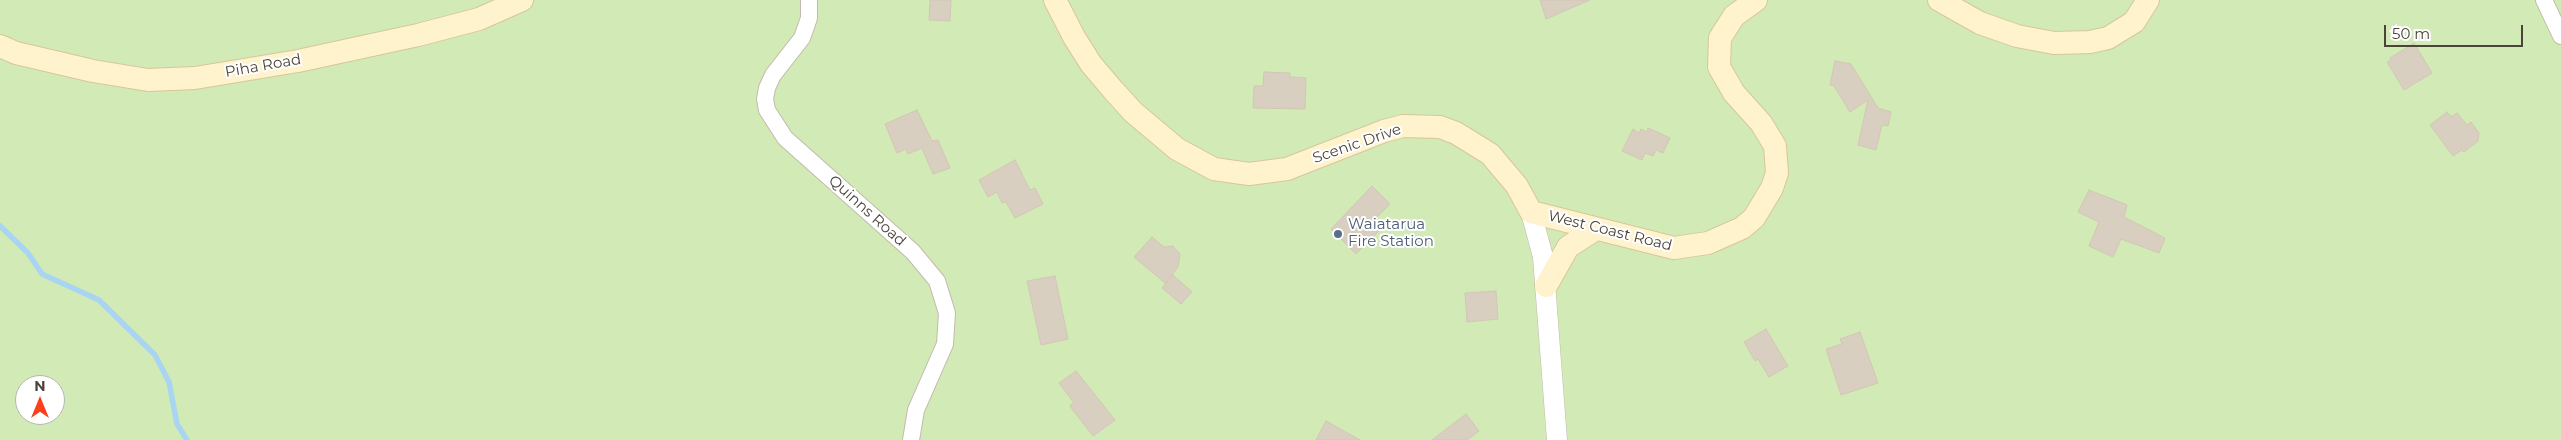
<!DOCTYPE html>
<style>
body{margin:0}
#map{position:relative;width:2561px;height:440px;overflow:hidden;background:#f6f3ec;font-family:Montserrat,sans-serif}
canvas{display:block}
.north{position:absolute;left:15px;top:375px;width:50px;height:50px;box-sizing:border-box;background:#fff;border:1px solid #b7b4b0;border-radius:50%;rotate:0deg;font-size:14px;font-weight:700;line-height:20px;text-align:center;color:#4b4439}
.north::after{content:'';display:block;margin:auto;width:18px;height:22px;background:#fc3f1d;clip-path:polygon(50% 0,100% 100%,50% 72%,0 100%)}
.scale{position:absolute;left:2384px;top:25px;width:139px;height:22px;box-sizing:border-box;border:2px solid #4b4439;border-top:0;padding-left:6px;font-size:15px;line-height:18px;white-space:nowrap;color:#4b4439;-webkit-text-stroke:4px #fff;paint-order:stroke}
</style>
<div id="map">
<canvas width="2561" height="440"></canvas>
<div class="north">N</div>
<div class="scale">50 m</div>
</div>
<script>
const c = document.querySelector('canvas').getContext('2d');
c.lineJoin = 'round';
function fill(path, color) {
  c.fillStyle = color;
  c.fill(path, 'evenodd');
}
function shape(rows) {
  const path = new Path2D();
  for (const r of rows) {
    path.moveTo(r[0], r[1]);
    for (let i = 2; i < r.length; i += 2) path.lineTo(r[i], r[i + 1]);
  }
  return path;
}
function trace(path, color, width, dash) {
  c.strokeStyle = color;
  c.lineWidth = width;
  c.lineCap = dash ? 'butt' : 'round';
  c.setLineDash(dash || []);
  c.stroke(path);
}
function drawText(font, color, halo, rows, align = 'center') {
  c.font = font + ' Montserrat,sans-serif';
  c.lineWidth = 4;
  c.setLineDash([]);
  c.textBaseline = 'middle';
  c.strokeStyle = halo;
  c.fillStyle = color;
  for (const [text, x, y, turn = 0] of rows) {
    c.save();
    c.translate(x, y);
    c.rotate((+turn || 0) * Math.PI / 180);
    c.textAlign = isNaN(turn) ? turn : align;
    if (halo) c.strokeText(text, 0, 0);
    c.fillText(text, 0, 0);
    c.restore();
  }
}
fill(shape([
 [0,0,2561,0,2561,440,0,440],
 [25,385,55,385,55,415,25,415]
]), '#d2eab5');
trace(shape([
 [0,226,28,253,42,274,99,300,155,355,169,382,177,424,187,440]
]), '#a9d4f2', 5.5);
const building = shape([
 [930,0,951,0,950,21,929,20,930,0],
 [1540,0,1590,0,1546,19,1540,0],
 [2414,43,2432,73,2404,90,2387,62,2391,60,2390,58,2414,43],
 [1835,61,1851,64,1878,108,1891,112,1888,126,1882,125,1876,150,1858,145,1868,100,1850,112,1834,86,1830,85,1835,61],
 [1264,72,1290,73,1290,77,1306,78,1305,109,1253,108,1254,86,1263,86,1264,72],
 [917,110,932,141,938,140,950,168,933,174,922,148,908,154,906,149,897,153,885,124,917,110],
 [2447,112,2451,117,2457,113,2467,125,2471,122,2479,133,2478,141,2464,152,2462,150,2453,156,2430,125,2447,112],
 [1648,128,1670,138,1663,153,1656,150,1653,156,1645,153,1642,160,1622,151,1633,129,1639,133,1641,129,1647,132,1648,128],
 [1015,160,1030,190,1035,188,1043,204,1015,218,1006,202,1002,203,997,192,988,197,979,180,1015,160],
 [1372,186,1390,204,1372,222,1380,230,1356,254,1331,229,1372,186],
 [2089,190,2127,205,2124,217,2165,238,2159,253,2121,239,2113,257,2089,246,2099,222,2078,212,2089,190],
 [1152,237,1164,247,1173,246,1180,254,1178,267,1165,283,1134,257,1152,237],
 [1173,275,1192,292,1181,304,1162,288,1173,275],
 [1055,276,1068,339,1041,345,1027,281,1055,276],
 [1496,291,1498,319,1467,322,1465,293,1496,291],
 [1766,329,1788,366,1769,377,1758,359,1755,361,1744,342,1766,329],
 [1860,332,1878,383,1841,395,1826,349,1842,344,1840,339,1860,332],
 [1076,371,1115,420,1093,436,1072,409,1070,405,1074,403,1059,383,1076,371],
 [1466,414,1479,431,1467,440,1432,440,1466,414],
 [1326,421,1360,440,1316,440,1326,421]
]);
fill(building, '#d8cfc1');
trace(building, '#d3c7b4', 1);
const minor = shape([
 [809,0,809,18,802,38,773,75,767,88,765,99,767,110,785,138,913,252,937,281,947,313,945,344,916,410,911,440],
 [2544,0,2561,36]
]);
const tertiary = shape([
 [1531,212,1543,257,1557,440]
]);
const secondary = shape([
 [1055,0,1074,37,1091,64,1113,90,1133,112,1177,149,1214,169,1249,174,1287,169,1384,131,1403,126,1440,127,1456,133,1490,154,1517,186,1531,212,1674,248,1708,243,1742,228,1754,218,1772,188,1777,173,1775,146,1761,123,1734,93,1719,67,1720,38,1734,16,1756,0],
 [1939,0,1980,23,2017,36,2054,43,2090,42,2108,38,2134,22,2148,0],
 [0,46,16,53,93,71,148,80,195,78,298,61,418,35,479,19,522,0],
 [1546,286,1568,247,1596,229]
]);
trace(minor, '#c2bbae', 18);
trace(tertiary, '#c2bbae', 21);
trace(secondary, '#d6c79b', 24);
trace(minor, '#fff', 16);
trace(tertiary, '#fff', 20);
trace(secondary, '#fff3cd', 22);
for (const [x, y, r, color] of [
 [1338,234,5,"#5c6f8a"]
]) {
  const dot = new Path2D();
  dot.arc(x, y, r, 0, 2 * Math.PI);
  c.fillStyle = color;
  c.fill(dot);
  trace(dot, '#fff', 2);
}
drawText('15px', '#4b4439', '#fff', [
 ["Piha Road",263,66,-10],
 ["Scenic Drive",1357,144,-19],
 ["Quinns Road",867,211,42],
 ["West Coast Road",1610,231,14]
]);
drawText('15px', '#4e5e75', '#fff', [
 ["Waiatarua",1348,225],
 ["Fire Station",1348,242]
], 'left');
</script>
